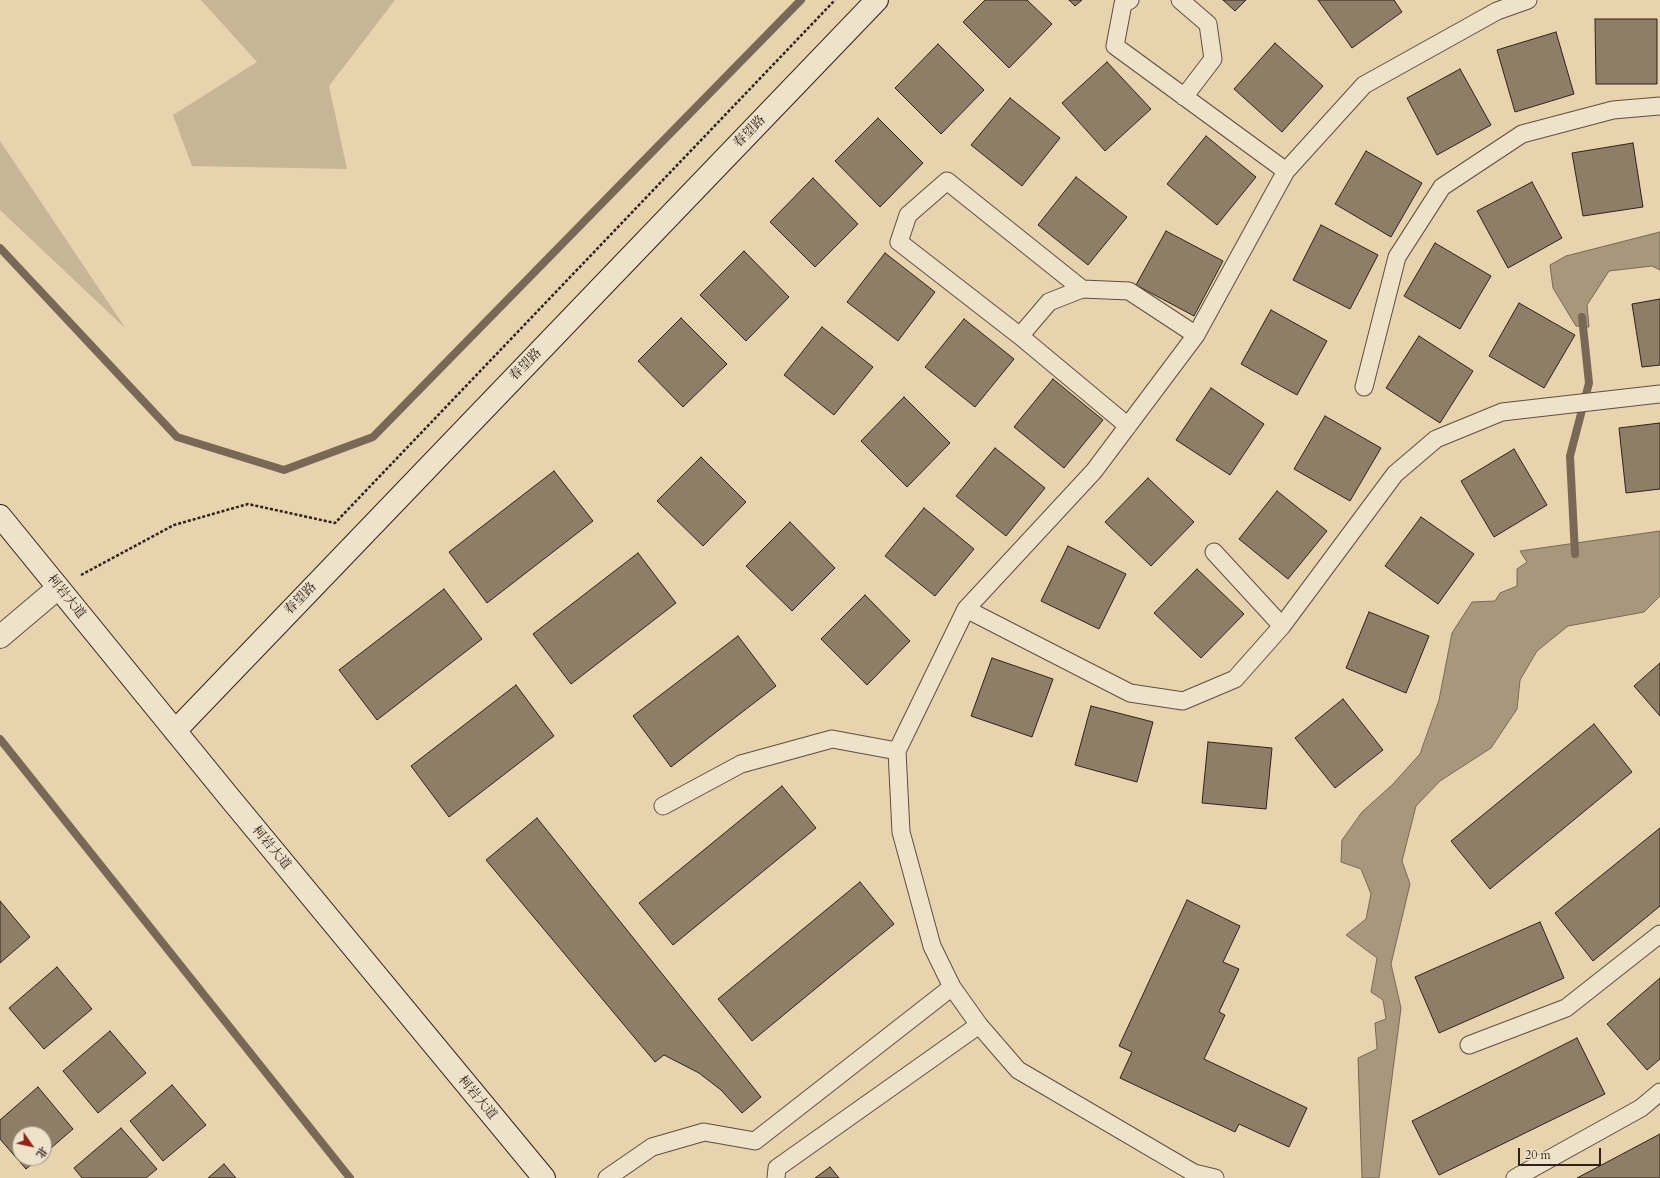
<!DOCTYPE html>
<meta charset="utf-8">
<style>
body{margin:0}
#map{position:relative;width:1660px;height:1178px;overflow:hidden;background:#e7d3ae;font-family:Cardo,"Noto Serif SC",serif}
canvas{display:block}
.north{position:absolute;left:12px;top:1126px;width:40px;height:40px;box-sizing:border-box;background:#efe2ca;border:1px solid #a39584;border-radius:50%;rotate:124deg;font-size:11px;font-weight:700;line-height:16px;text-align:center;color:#30221b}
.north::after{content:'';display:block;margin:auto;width:14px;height:18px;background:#8f2418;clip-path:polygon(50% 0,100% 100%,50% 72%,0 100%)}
.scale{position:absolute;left:1518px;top:1148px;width:83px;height:18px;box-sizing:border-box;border:2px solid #30221b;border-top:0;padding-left:5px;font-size:12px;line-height:14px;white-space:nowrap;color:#30221b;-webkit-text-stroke:3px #efe2ca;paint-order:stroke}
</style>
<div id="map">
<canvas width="1660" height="1178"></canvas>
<div class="north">北</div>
<div class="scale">20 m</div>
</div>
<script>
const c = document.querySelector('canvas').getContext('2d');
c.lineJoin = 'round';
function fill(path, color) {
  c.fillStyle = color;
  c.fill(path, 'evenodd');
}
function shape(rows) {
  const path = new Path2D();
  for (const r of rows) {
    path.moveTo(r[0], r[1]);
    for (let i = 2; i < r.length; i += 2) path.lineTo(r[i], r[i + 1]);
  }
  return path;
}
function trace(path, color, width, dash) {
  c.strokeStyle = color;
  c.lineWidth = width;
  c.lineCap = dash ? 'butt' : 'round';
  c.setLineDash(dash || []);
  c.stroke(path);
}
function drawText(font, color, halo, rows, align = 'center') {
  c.font = font + ' Cardo,"Noto Serif SC",serif';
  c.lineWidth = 4;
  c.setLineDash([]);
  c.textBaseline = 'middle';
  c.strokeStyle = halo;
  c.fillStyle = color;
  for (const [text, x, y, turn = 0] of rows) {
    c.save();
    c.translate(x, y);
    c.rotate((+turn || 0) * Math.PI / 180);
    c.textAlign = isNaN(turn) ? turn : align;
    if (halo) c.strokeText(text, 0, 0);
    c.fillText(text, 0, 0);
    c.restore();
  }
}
fill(shape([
 [201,0,395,0,329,86,347,169,192,166,173,115,257,62],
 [0,141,126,329,0,210]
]), '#c8b595');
const water = shape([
 [1660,232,1660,270,1652,266,1609,271,1587,305,1589,327,1576,326,1553,288,1550,265,1566,256,1660,232],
 [1660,531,1660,596,1644,612,1568,626,1537,651,1520,680,1517,709,1491,748,1440,781,1416,806,1402,861,1410,884,1391,964,1401,1008,1379,1178,1362,1178,1358,1058,1377,1049,1375,1023,1386,1019,1383,1000,1371,992,1377,958,1346,935,1366,919,1371,894,1361,869,1341,862,1342,840,1362,812,1392,785,1420,754,1439,700,1452,633,1472,602,1495,601,1500,593,1517,586,1517,569,1527,562,1520,551,1660,531]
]);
fill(water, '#a9977c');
trace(water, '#796855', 1);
trace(shape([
 [0,248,177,437,284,470,373,437,801,0],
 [1575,554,1570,456,1589,383,1582,317],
 [0,739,350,1178]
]), '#796855', 8);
const building = shape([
 [985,0,1027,0,1052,24,1009,68,963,22,985,0],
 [1069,0,1082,0,1075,6,1069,0],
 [1223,0,1246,0,1235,11,1223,0],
 [1318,0,1394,0,1402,12,1352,48,1318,0],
 [1595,19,1657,19,1657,84,1596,84,1595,19],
 [1556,32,1574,94,1515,112,1497,50,1556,32],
 [1275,43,1323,86,1282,132,1234,89,1275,43],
 [938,44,984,90,941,134,895,88,938,44],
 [1107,62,1151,109,1105,151,1062,103,1107,62],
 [1460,69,1491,125,1437,155,1407,98,1460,69],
 [1010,98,1060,138,1022,186,971,145,1010,98],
 [878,118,923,163,880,207,835,161,878,118],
 [1206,136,1256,177,1217,225,1167,184,1206,136],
 [1633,143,1643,207,1583,216,1572,153,1633,143],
 [1366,151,1422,183,1391,237,1335,204,1366,151],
 [1076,177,1127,217,1088,265,1038,225,1076,177],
 [813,178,858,224,815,267,770,222,813,178],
 [1532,182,1562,238,1508,268,1477,211,1532,182],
 [1321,225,1378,255,1350,309,1293,280,1321,225],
 [1166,231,1223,261,1194,316,1136,285,1166,231],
 [1435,243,1491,276,1460,329,1404,296,1435,243],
 [744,251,789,297,746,341,700,295,744,251],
 [885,253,935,292,898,341,847,302,885,253],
 [1660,299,1660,365,1642,367,1632,304,1660,299],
 [1519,303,1575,335,1544,388,1489,356,1519,303],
 [1271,310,1327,341,1297,395,1241,364,1271,310],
 [681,318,727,364,683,407,638,361,681,318],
 [964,319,1014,359,975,407,925,367,964,319],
 [822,327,873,367,834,415,784,375,822,327],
 [1419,336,1473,371,1440,423,1386,388,1419,336],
 [1053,379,1103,420,1064,468,1014,427,1053,379],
 [1211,388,1264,424,1230,475,1176,440,1211,388],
 [904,397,950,443,907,487,861,441,904,397],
 [1325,416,1381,448,1350,501,1294,469,1325,416],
 [1660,423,1660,489,1626,493,1619,428,1660,423],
 [995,448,1045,488,1006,536,956,496,995,448],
 [1514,449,1547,505,1494,537,1461,481,1514,449],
 [701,457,746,502,703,546,657,501,701,457],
 [554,471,593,521,487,603,449,552,554,471],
 [1148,478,1194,522,1151,566,1105,522,1148,478],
 [1277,491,1327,531,1288,579,1239,539,1277,491],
 [924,508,974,549,935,596,885,556,924,508],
 [1421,517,1474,554,1438,604,1385,566,1421,517],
 [790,522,835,568,792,611,746,566,790,522],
 [1068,546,1126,574,1099,629,1041,601,1068,546],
 [638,553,676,603,571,684,533,634,638,553],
 [1197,569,1244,614,1201,658,1154,613,1197,569],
 [444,589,482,639,377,720,339,670,444,589],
 [865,595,910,641,867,685,821,639,865,595],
 [1369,612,1429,636,1406,693,1346,668,1369,612],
 [738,636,776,686,671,767,633,716,738,636],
 [992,658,1053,679,1032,737,971,716,992,658],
 [1660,663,1660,716,1634,686,1660,663],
 [516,685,554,736,449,817,411,766,516,685],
 [1343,699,1383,750,1335,788,1295,738,1343,699],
 [1091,706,1153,722,1137,782,1075,765,1091,706],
 [1594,724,1632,772,1490,889,1451,841,1594,724],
 [1208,742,1272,748,1266,809,1202,803,1208,742],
 [782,786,816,828,673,945,639,903,782,786],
 [537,818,761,1097,742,1113,721,1090,699,1073,664,1055,655,1062,486,860,537,818],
 [1660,828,1660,906,1593,961,1555,913,1660,828],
 [860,882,894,924,752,1041,718,999,860,882],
 [1187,900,1240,926,1223,962,1239,969,1219,1012,1225,1015,1204,1059,1307,1108,1289,1147,1239,1124,1235,1132,1120,1078,1132,1052,1119,1046,1187,900],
 [0,901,30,937,0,963,0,901],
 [1540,922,1564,978,1439,1033,1415,977,1540,922],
 [57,967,92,1009,44,1049,9,1008,57,967],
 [1660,978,1660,1059,1647,1070,1607,1024,1660,978],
 [110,1031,146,1073,98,1113,63,1071,110,1031],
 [1577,1038,1605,1094,1439,1175,1412,1121,1577,1038],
 [172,1085,206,1125,163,1161,130,1121,172,1085],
 [38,1087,73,1129,44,1154,44,1134,20,1134,20,1158,39,1158,26,1169,0,1139,0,1120,38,1087],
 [121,1128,157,1169,146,1178,82,1178,74,1168,121,1128],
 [1660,1134,1660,1178,1577,1178,1660,1134],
 [224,1164,236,1178,208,1178,224,1164],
 [830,1167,839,1178,815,1178,830,1167]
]);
fill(building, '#8f7e67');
trace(building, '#30221b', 1);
const lane = shape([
 [1130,0,1123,4,1115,46,1286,171],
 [1180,0,1208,24,1213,59,1184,97],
 [1082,289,947,181,908,215,899,242,1020,336,1128,426],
 [1020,336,1049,302,1082,289,1129,291,1196,335],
 [1364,387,1397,257,1442,187,1522,134,1613,110,1660,106],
 [1214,552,1282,626],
 [966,609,1130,693,1183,701,1235,679,1282,626,1395,474,1436,439,1502,412,1660,394],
 [663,806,741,764,832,739,897,751],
 [1469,1045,1566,1008,1660,934],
 [607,1178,652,1147,704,1132,755,1141,952,987],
 [776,1178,777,1168,979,1025],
 [1215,1178,1194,1173,1018,1070,979,1025,952,987,932,946,901,832,897,751,966,609,1094,471,1196,335,1286,171,1364,85,1497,11,1528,0],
 [1515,1178,1641,1108,1660,1092]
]);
const street = shape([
 [0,637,58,588]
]);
const secondary = shape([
 [0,516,229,797,544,1178],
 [175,731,877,0]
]);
trace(lane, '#5e4e40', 19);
trace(street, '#5e4e40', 24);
trace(secondary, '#30221b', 24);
trace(shape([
 [81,575,174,525,248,504,335,523,835,0]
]), '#30221b', 2.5, [3, 2]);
trace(lane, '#efe2ca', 17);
trace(street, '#efe2ca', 22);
trace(secondary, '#efe2ca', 22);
drawText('13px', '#30221b', '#efe2ca', [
 ["春望路",750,132,-46],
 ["春望路",526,365,-46],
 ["柯岩大道",66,597,51],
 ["春望路",301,599,-46],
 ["柯岩大道",271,848,50],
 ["柯岩大道",477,1098,50]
]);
</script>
